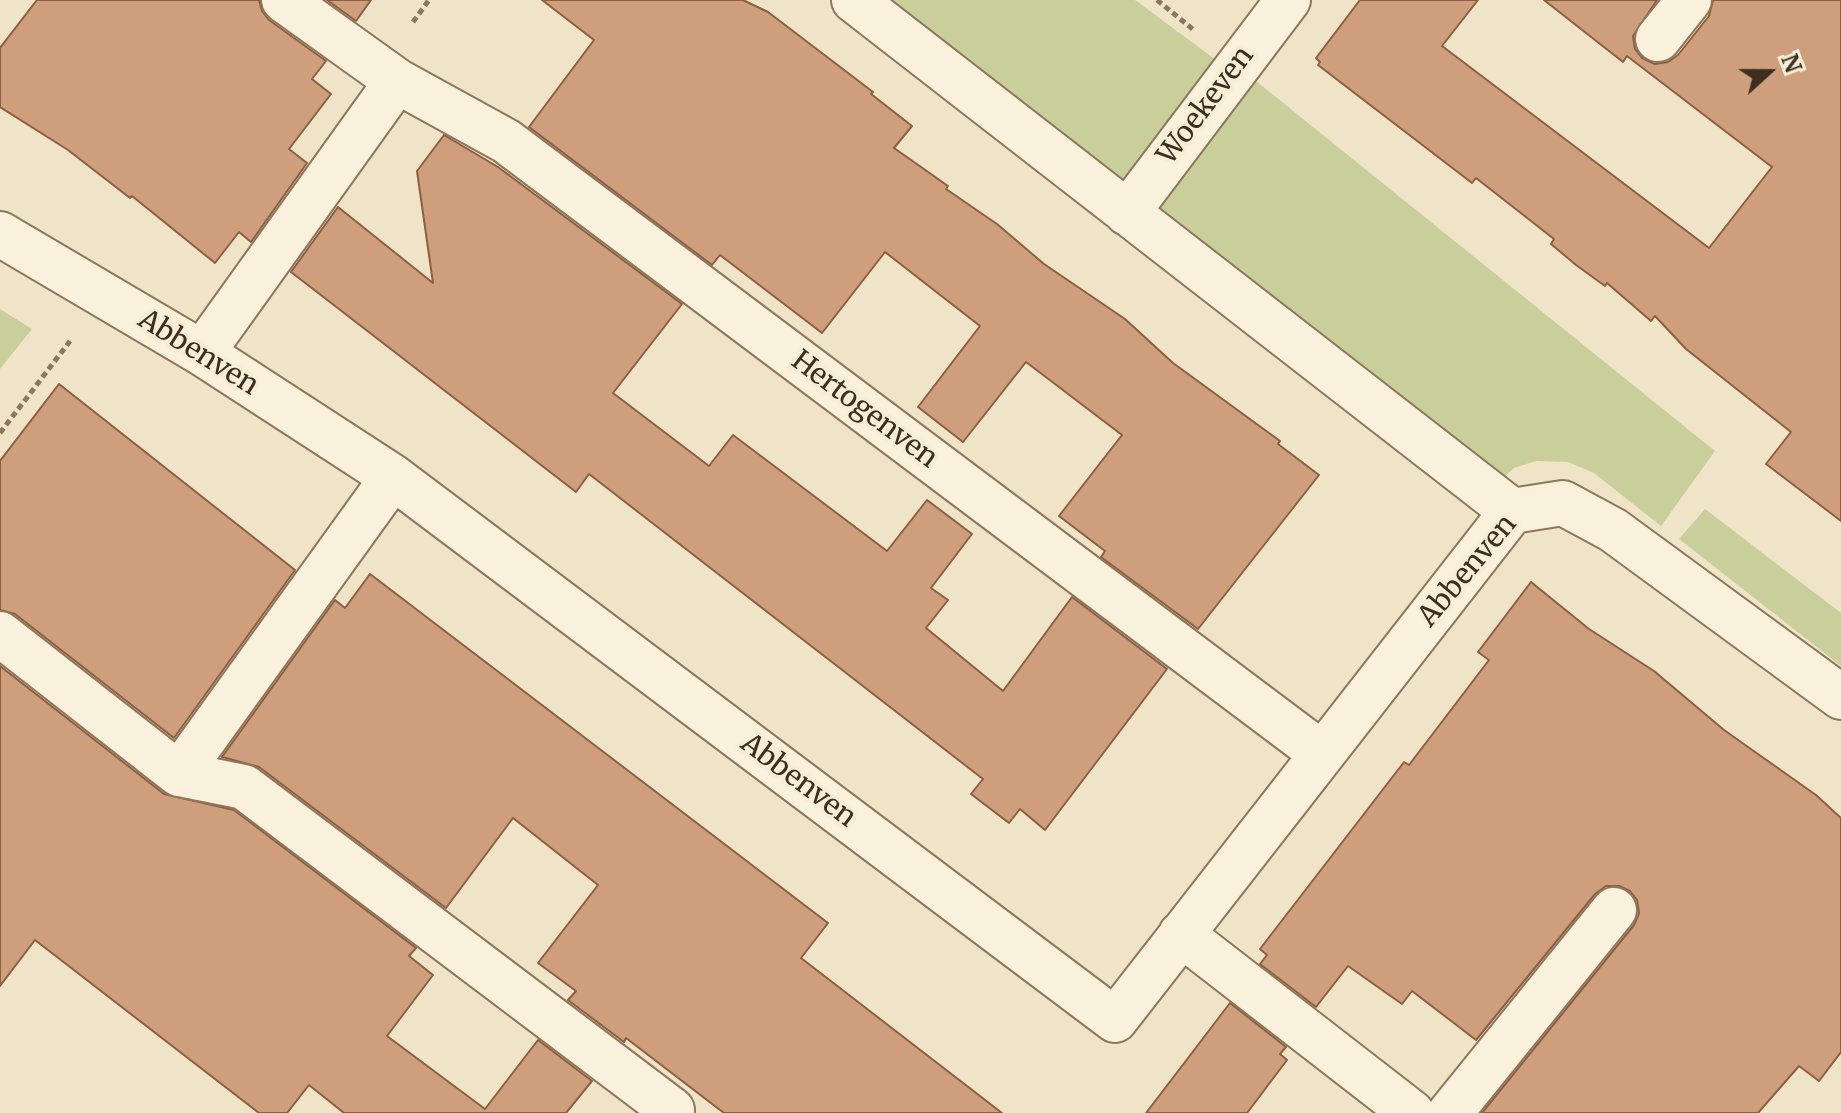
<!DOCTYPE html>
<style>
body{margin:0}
#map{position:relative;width:1841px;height:1113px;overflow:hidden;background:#f0e4c8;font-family:Merriweather,serif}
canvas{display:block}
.north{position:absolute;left:1729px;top:32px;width:80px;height:80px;-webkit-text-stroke:6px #f7eed8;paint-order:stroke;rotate:69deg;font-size:22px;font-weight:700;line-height:32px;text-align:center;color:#3d2e20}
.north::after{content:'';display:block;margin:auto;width:28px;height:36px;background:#3d2e20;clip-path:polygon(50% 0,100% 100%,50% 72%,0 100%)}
</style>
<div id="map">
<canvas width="1841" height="1113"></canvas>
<div class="north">N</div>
</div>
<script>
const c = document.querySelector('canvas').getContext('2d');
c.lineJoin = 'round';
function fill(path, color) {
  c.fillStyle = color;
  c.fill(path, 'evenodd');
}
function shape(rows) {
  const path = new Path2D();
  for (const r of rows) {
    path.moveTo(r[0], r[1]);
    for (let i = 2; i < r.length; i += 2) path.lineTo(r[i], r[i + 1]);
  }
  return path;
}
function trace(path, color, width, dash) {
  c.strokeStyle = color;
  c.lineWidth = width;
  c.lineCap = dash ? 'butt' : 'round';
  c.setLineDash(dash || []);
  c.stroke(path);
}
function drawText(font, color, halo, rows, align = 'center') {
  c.font = font + ' Merriweather,serif';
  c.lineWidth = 8;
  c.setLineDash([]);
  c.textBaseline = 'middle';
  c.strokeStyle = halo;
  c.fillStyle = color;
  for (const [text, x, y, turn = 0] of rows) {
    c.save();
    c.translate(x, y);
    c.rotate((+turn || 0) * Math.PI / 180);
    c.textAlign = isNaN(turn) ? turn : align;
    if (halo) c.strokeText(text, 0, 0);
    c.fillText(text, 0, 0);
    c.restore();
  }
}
fill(shape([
 [892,0,1135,0,1216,60,1121,185],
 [1256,81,1715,451,1661,526,1594,473,1568,462,1536,461,1514,468,1499,482,1151,213],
 [0,309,32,329,0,369],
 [1705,509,1841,613,1841,666,1679,539]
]), '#c9cf9b');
const building = shape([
 [37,0,259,0,262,11,269,20,326,61,312,79,331,94,289,149,307,163,251,242,239,232,215,263,132,196,130,198,68,150,0,107,0,48,37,0],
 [327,0,371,0,356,21,327,0],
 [542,0,743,0,768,12,873,92,871,94,912,126,894,148,948,186,946,189,997,224,1044,264,1125,319,1173,363,1280,441,1278,444,1319,475,1198,629,1101,557,1105,551,1059,516,1122,435,1026,362,963,442,918,407,980,326,885,252,822,333,720,255,712,265,529,127,594,40,542,0],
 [1360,0,1478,0,1442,46,1709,248,1772,167,1627,56,1623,62,1544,0,1657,0,1633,36,1635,49,1642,58,1655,64,1668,62,1678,55,1709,16,1713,0,1841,0,1841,521,1766,464,1791,432,1686,349,1655,316,1651,321,1607,283,1605,286,1576,265,1551,244,1554,239,1476,178,1472,183,1318,65,1320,62,1316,58,1360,0],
 [444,135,498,167,682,304,613,393,709,466,733,435,887,551,927,500,972,534,931,588,948,600,926,628,1003,691,1072,597,1167,669,1045,830,1020,809,1009,823,971,794,983,779,589,474,576,492,291,272,338,207,433,283,417,171,444,135],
 [59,384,295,570,174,738,15,614,0,610,0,461,59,384],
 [370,574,828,923,801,958,1002,1113,724,1113,626,1038,624,1042,568,1000,576,991,538,963,598,885,513,818,446,908,259,767,222,757,335,600,345,608,370,574],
 [1531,582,1589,629,1654,671,1724,730,1816,795,1841,818,1841,1052,1819,1081,1799,1066,1758,1113,1482,1113,1634,925,1639,913,1637,900,1630,891,1619,886,1606,886,1595,894,1476,1040,1412,991,1402,1004,1348,966,1316,1007,1260,964,1267,955,1260,949,1404,762,1409,765,1489,660,1478,652,1531,582],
 [0,666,164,794,234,810,416,948,409,956,433,975,387,1036,485,1109,538,1040,592,1081,566,1113,344,1113,309,1085,287,1113,259,1113,35,940,0,986,0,666],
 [1230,1003,1286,1047,1280,1054,1287,1060,1247,1113,1146,1113,1230,1003]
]);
fill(building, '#cf9f7d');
trace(building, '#8d5f41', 2);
const minor = shape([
 [284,0,397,81,506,141,1321,753],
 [854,0,1512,511],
 [1658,39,1689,0],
 [1127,213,1288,0],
 [0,234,202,353,393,477,1115,1020,1512,511,1563,503,1613,530,1841,697],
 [202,353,397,81],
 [0,634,179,774,244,787,672,1110],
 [179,774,393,477],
 [1181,934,1412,1113],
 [1450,1113,1614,910]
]);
trace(minor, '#8d765c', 48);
trace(shape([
 [1157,0,1195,31],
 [413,22,429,0],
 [0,433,70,341]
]), '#8d765c', 5, [6, 4]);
trace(minor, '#faf1dc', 44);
drawText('28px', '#3d2e20', '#f7eed8', [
 ["Woekeven",1206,106,-53],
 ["Abbenven",198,353,32],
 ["Hertogenven",864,410,37],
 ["Abbenven",1468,571,-50],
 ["Abbenven",798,781,37]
]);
</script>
